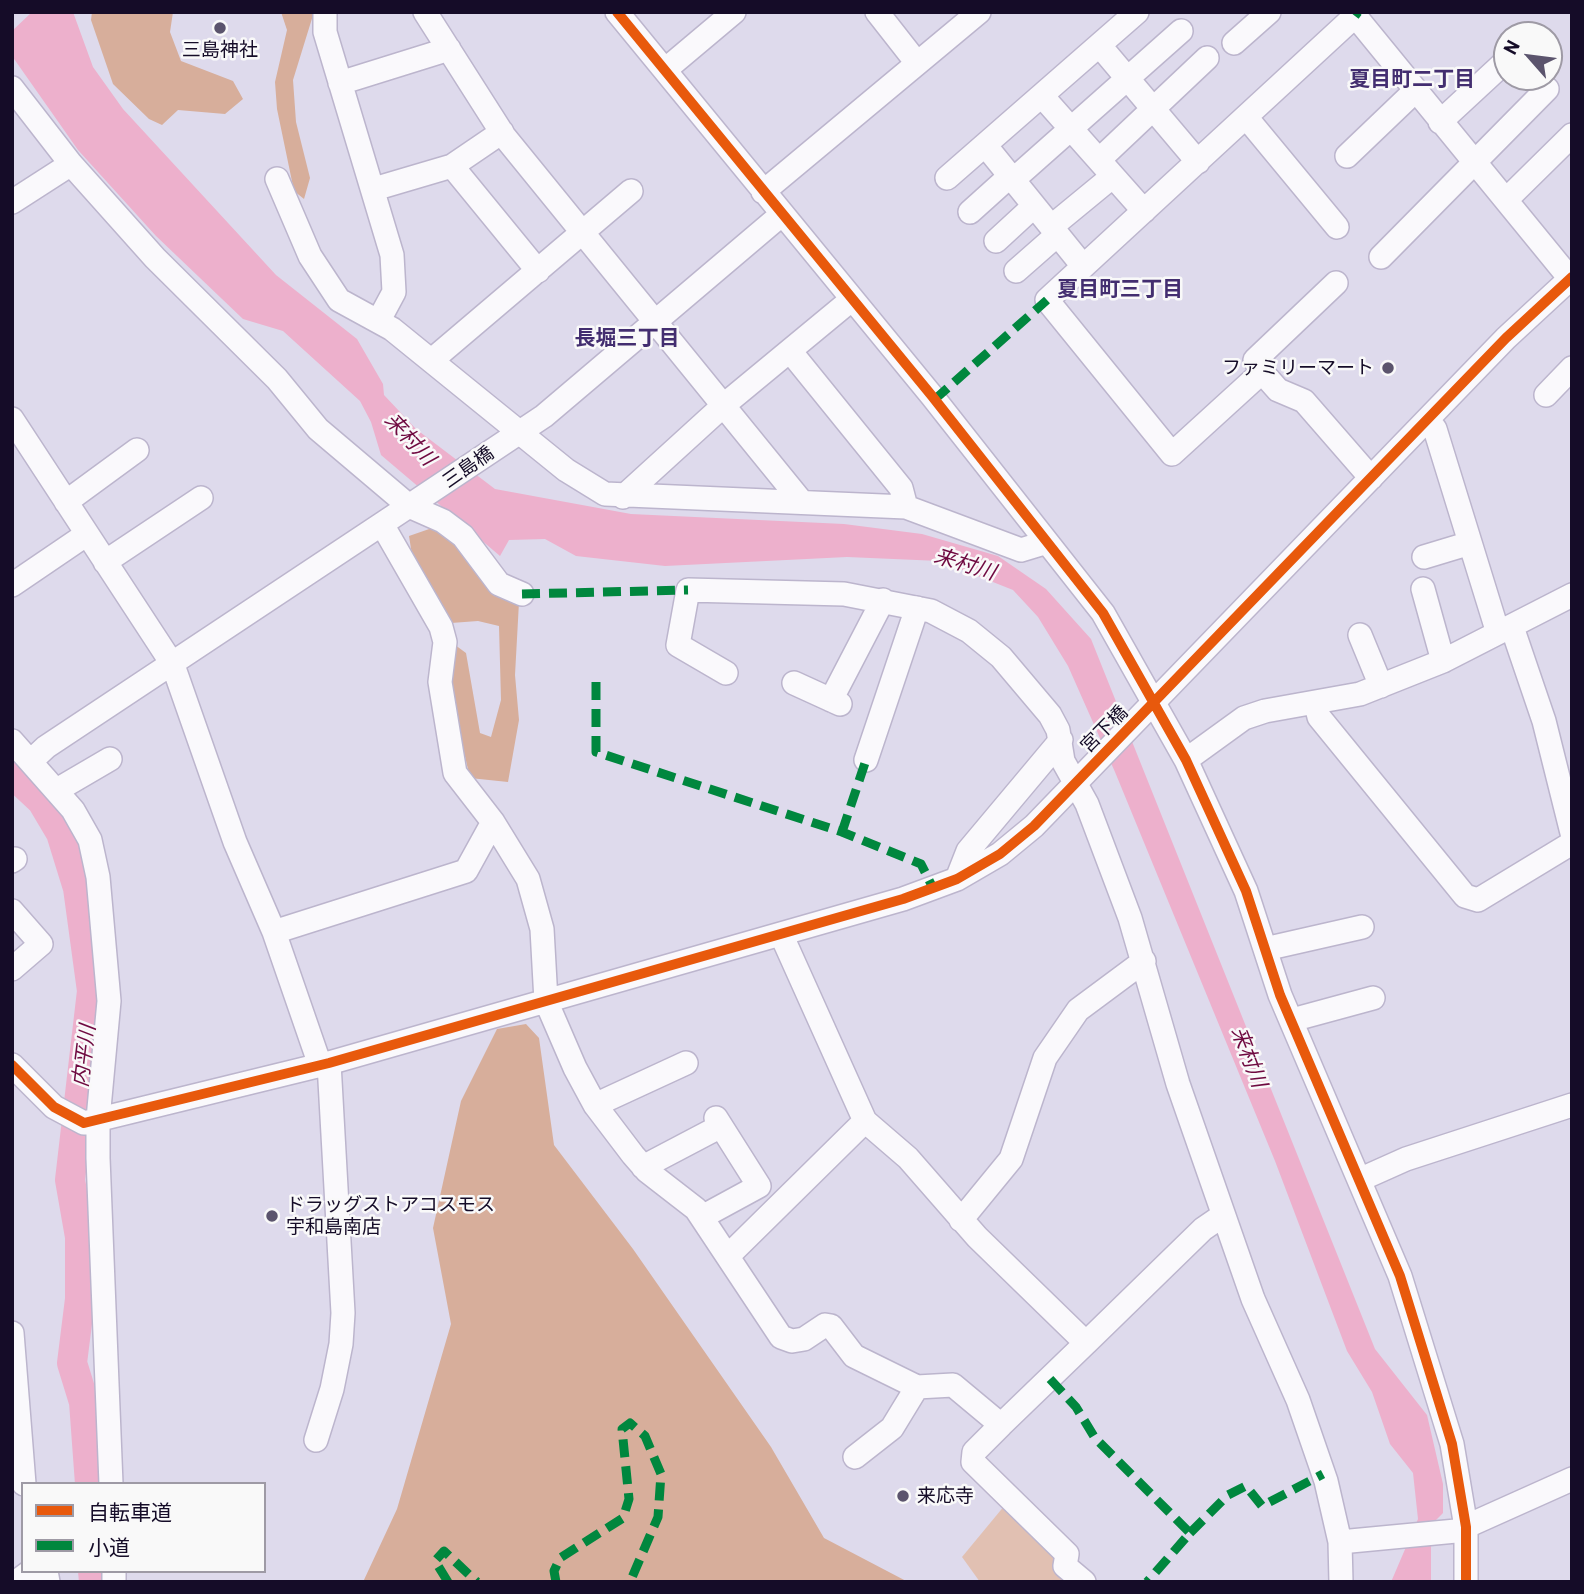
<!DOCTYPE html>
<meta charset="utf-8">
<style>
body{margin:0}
#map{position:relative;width:1584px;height:1594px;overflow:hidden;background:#dedaec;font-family:Barlow,"Noto Sans JP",sans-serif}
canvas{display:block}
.frame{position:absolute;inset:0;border:14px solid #150c28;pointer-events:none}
.legend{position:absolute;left:21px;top:1482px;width:245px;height:91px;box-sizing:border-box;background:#f9f9f9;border:2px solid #9e9aa5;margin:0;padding:9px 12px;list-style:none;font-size:21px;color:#150c28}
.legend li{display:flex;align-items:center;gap:14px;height:35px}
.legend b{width:35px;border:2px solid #9e9aa5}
.north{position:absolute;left:1493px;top:21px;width:70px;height:70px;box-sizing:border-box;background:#f9f9f9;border:2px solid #9e9aa5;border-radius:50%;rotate:298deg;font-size:19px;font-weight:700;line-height:28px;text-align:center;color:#150c28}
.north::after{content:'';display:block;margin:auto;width:24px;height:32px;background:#5b546d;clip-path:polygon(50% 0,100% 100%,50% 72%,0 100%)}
</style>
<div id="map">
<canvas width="1584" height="1594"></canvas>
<div class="frame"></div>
<ul class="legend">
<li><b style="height:9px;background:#e8590c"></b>自転車道</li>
<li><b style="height:9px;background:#00873e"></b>小道</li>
</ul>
<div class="north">N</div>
</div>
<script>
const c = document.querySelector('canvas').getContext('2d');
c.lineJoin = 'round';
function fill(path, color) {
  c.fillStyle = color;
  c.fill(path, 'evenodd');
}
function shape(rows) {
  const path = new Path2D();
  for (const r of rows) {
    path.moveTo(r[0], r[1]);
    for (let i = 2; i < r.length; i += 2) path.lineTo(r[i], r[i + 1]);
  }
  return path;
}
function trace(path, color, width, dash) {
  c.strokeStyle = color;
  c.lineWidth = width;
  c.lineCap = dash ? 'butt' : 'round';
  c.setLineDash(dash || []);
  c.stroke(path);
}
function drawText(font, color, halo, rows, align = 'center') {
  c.font = font + ' Barlow,"Noto Sans JP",sans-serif';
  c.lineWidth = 5;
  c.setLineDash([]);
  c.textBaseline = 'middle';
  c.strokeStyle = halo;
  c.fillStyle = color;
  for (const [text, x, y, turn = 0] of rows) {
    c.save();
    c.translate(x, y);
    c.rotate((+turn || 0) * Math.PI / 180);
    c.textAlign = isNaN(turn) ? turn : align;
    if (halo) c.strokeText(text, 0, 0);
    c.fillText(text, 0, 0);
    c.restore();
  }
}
fill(shape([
 [1005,1505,1058,1553,1076,1582,980,1582,962,1557]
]), '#e1c0b2');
fill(shape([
 [92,12,173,12,170,32,181,61,233,81,243,99,225,114,178,110,162,125,149,119,113,84,91,20],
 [281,12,314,12,293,80,296,122,310,178,304,199,294,191,277,109,275,82,287,30],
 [435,527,455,537,519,602,515,675,519,720,508,782,470,778,447,679,451,642,466,653,480,733,491,737,501,700,499,626,478,621,451,623,412,555,409,536],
 [526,1024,539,1038,554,1145,633,1249,771,1447,824,1538,908,1582,363,1582,397,1509,451,1324,433,1228,461,1101,497,1029]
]), '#d7ae9b');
fill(shape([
 [32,12,73,12,93,67,123,109,276,275,357,339,383,384,384,395,416,429,495,489,631,514,844,524,922,534,998,556,1046,589,1091,639,1375,1349,1427,1415,1443,1484,1443,1513,1431,1525,1431,1582,1391,1582,1418,1519,1413,1473,1390,1444,1372,1392,1347,1351,1275,1161,1115,772,1068,666,1038,617,1013,590,940,561,847,557,665,566,576,556,545,539,509,540,500,556,381,455,371,422,360,401,283,331,243,319,156,236,78,150,12,56,12,31]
]), '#edb0cc');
trace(shape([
 [12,773,42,801,61,833,78,888,92,991,70,1180,80,1237,80,1299,72,1363,84,1402,90,1484],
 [93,1571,94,1582]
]), '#edb0cc', 30);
const minor = shape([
 [325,12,325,32,392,255,394,292,379,320],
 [425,12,504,136,801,501],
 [617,12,932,396,1103,613,1186,760,1246,891,1280,995,1400,1276,1452,1444,1466,1527,1466,1582],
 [877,12,917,63],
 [1352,12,1572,281],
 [1355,16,1047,300,1172,454,1262,372,1278,390,1304,401,1371,478],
 [1234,43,1269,12],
 [1100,46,1198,162],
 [665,70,734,12],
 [340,83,449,49],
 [12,88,71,164,155,258,277,379,318,429,409,506,544,416,781,215],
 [1042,96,1144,211],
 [1246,117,1337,227],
 [1440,122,1507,60],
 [985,145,1083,266],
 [1347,156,1415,91],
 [1099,160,1207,58],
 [452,166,538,271],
 [947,178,1137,12],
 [277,179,310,256,339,300,392,329,566,470,605,494,906,507,1021,550,1044,543],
 [1013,180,1181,31],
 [374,189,452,166,502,132],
 [763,192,979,12],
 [1507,199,1572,135],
 [12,202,71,164],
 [970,212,1010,176],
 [1051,227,1113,176],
 [996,241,1034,206],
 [1381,257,1547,89],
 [1016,271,1057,235],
 [790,351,901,488,906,507],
 [432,360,631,191],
 [1262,372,1255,360,1336,283],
 [1546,395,1572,368],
 [12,419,173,665,235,842,274,932,320,1065],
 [1428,419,1435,429,1498,633],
 [623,497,724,405,851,300],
 [66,502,137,450],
 [383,526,441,627,445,642,440,682,455,773,493,822,528,879,542,929,546,1001,575,1068,595,1105,633,1155,647,1171,696,1209,781,1337,792,1341,804,1339,825,1325,831,1326,854,1356,917,1387,953,1385,1001,1425,1086,1343],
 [1424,557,1467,544],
 [105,562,201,498],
 [12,585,87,534],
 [1423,589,1443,661],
 [1512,627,1544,721,1572,833],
 [1360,635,1381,686],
 [726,673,678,645,688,590,844,594,931,611,969,631,1001,657,1050,715,1058,730,1063,761,1087,804,1130,918,1178,1084,1253,1299,1298,1400,1326,1481,1340,1542,1456,1531,1572,1479],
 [794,683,840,704],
 [831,700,883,600],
 [1316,704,1319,717,1465,896,1478,900,1572,843],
 [12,741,73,810,90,840,98,877,109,1001,98,1119,98,1158,111,1484],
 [866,760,917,608],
 [1186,760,1244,718,1265,711,1360,694,1443,661,1572,595],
 [31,761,46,747,409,506,443,521,463,536,499,584,522,594],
 [57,790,110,759],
 [12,861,15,859],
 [957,879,968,851,1061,740],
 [12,911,41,944,12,969],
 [274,932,466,871,493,822],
 [781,934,865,1121,908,1158,977,1237,1086,1343,1203,1229,1222,1216],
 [1265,949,1362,927],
 [1292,1020,1373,998],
 [12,1065,54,1107,84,1123,329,1063,903,899,957,879,1000,854,1034,826,1506,338,1572,277],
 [595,1105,686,1063],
 [643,1167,721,1126],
 [1359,1180,1406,1159,1572,1105],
 [702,1217,759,1186,716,1118],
 [961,1220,1011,1159,1045,1058,1078,1010,1144,961],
 [729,1255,865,1121],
 [12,1333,24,1484],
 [1001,1425,974,1452,973,1462,1067,1554,1065,1566,1084,1582],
 [316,1440,332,1389,341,1344,343,1313,329,1063],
 [855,1457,892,1428,917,1387],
 [1340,1542,1341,1582],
 [46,1571,48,1582],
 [114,1571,114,1582],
 [16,1582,31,1571]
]);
trace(minor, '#bcb5cd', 26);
trace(minor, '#faf9fc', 23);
trace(shape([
 [1355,16,1358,12],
 [934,400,1047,300],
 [522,594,688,590],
 [596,682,596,752,842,832,921,864,933,888],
 [842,832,866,760],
 [1050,1379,1076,1407,1095,1438,1190,1533,1147,1582],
 [1190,1533,1228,1495,1246,1486,1262,1506,1323,1474],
 [448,1582,435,1561,444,1551,477,1582],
 [556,1582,554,1571,560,1558,623,1518,629,1499,622,1429,630,1423,645,1436,661,1474,658,1517,630,1582]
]), '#00873e', 9, [18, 9]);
trace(shape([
 [617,12,932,396,1103,613,1186,760,1246,891,1280,995,1400,1276,1452,1444,1466,1527,1466,1582],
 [12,1065,54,1107,84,1123,329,1063,903,899,957,879,1000,854,1034,826,1506,338,1572,277]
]), '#e8590c', 10);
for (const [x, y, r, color] of [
 [220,28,7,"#5b546d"],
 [1388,368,7,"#5b546d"],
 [272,1216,7,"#5b546d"],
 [903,1496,7,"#5b546d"]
]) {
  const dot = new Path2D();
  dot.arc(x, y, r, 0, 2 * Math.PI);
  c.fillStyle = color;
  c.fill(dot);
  trace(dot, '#f9f9f9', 2.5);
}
drawText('19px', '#150c28', '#f9f9f9', [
 ["三島神社",220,50,"center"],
 ["ファミリーマート",1374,368,"right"],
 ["ドラッグストアコスモス",286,1205],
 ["宇和島南店",286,1227],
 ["来応寺",917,1496]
], 'left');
drawText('19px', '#150c28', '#f9f9f9', [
 ["三島橋",468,467,-35],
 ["宮下橋",1104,729,-45]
]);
drawText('bold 21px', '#432e70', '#f9f9f9', [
 ["夏目町二丁目",1412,79],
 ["夏目町三丁目",1120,289],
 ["長堀三丁目",627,338]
]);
drawText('italic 21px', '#6f0940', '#f9f9f9', [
 ["来村川",410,439,47],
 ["来村川",965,564,17],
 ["内平川",84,1056,-83],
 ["来村川",1249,1057,69]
]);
</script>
